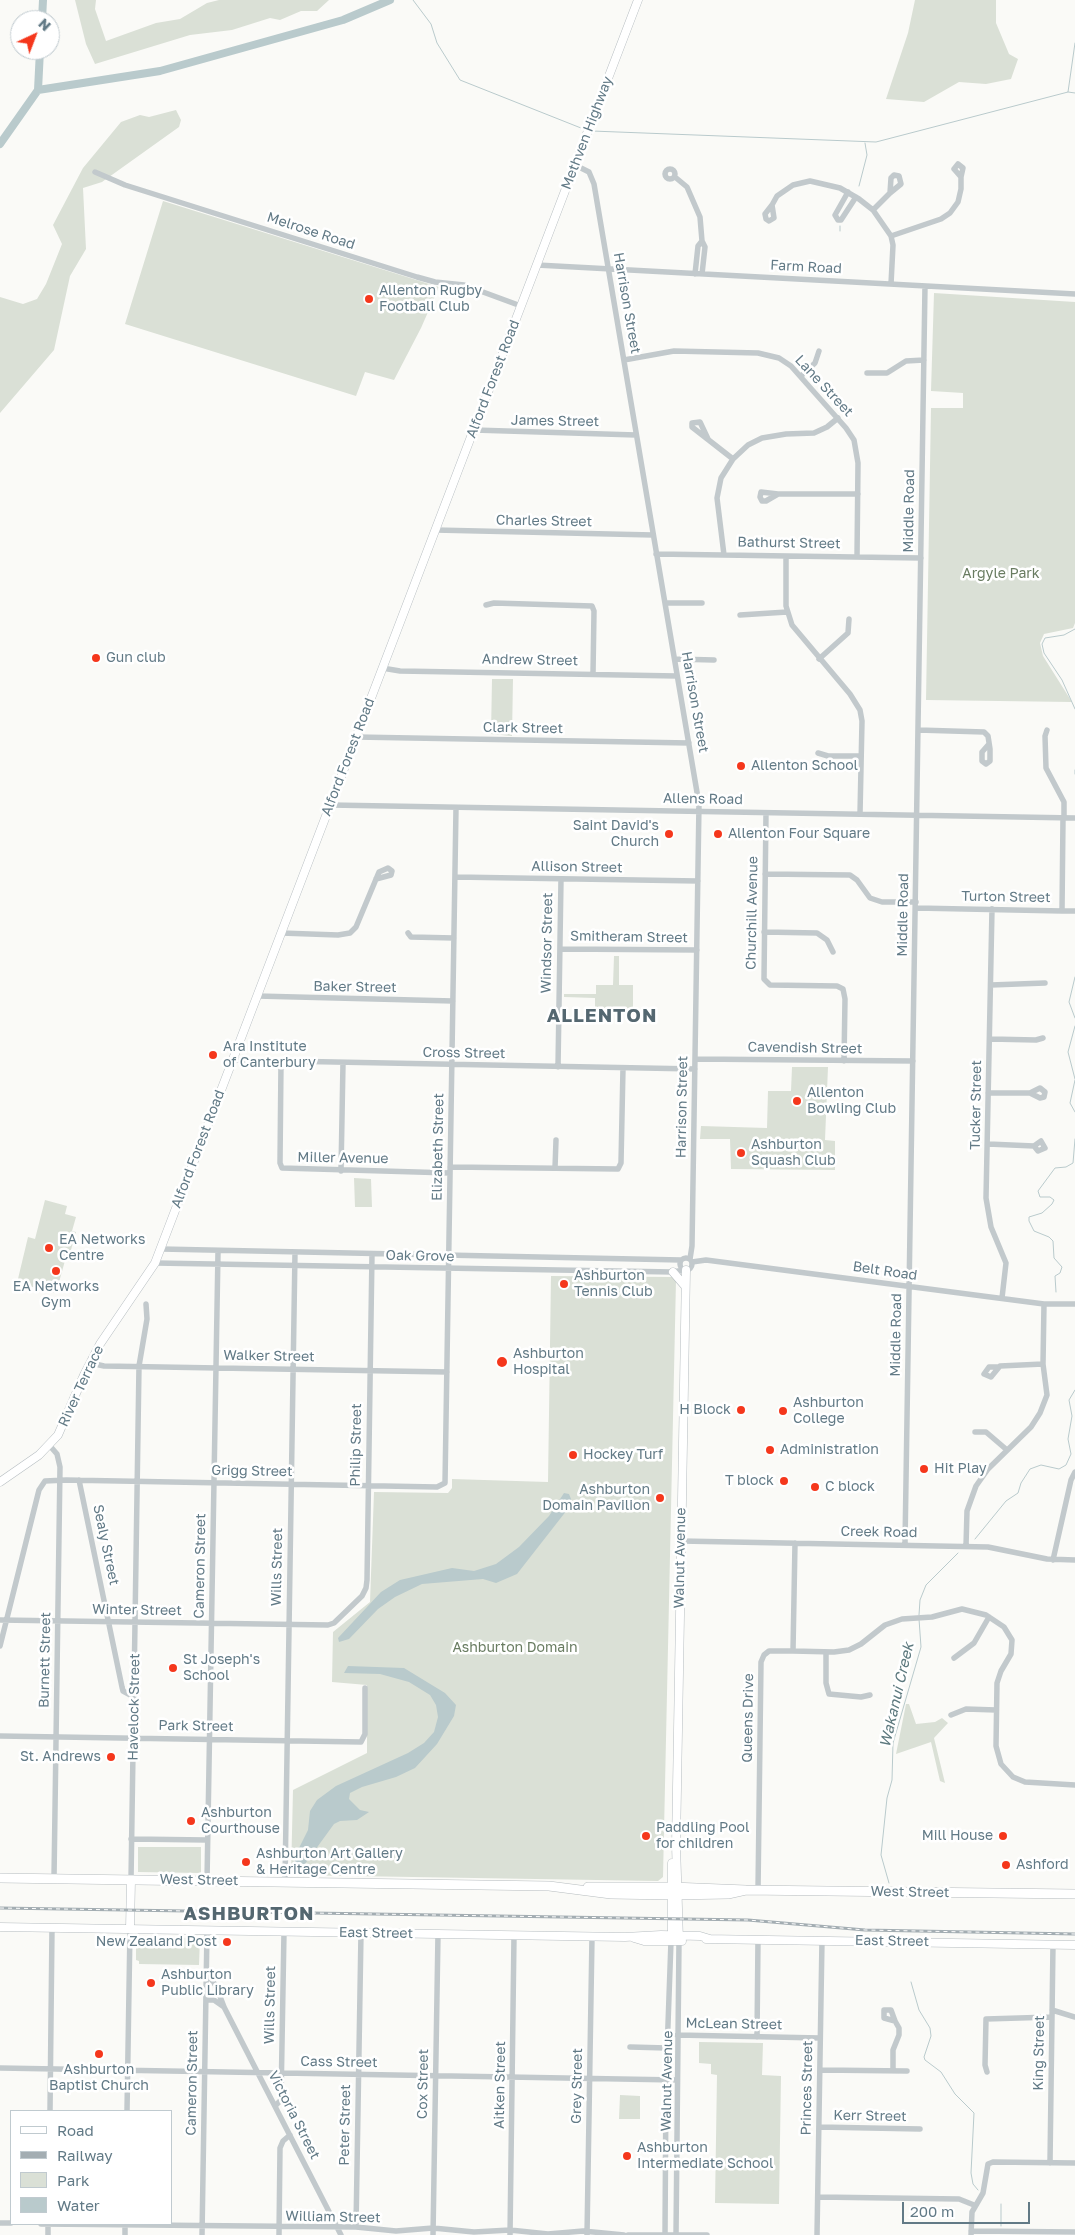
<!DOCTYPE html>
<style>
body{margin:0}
#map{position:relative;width:1075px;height:2235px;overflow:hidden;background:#fafaf7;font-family:"Golos Text",sans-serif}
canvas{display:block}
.legend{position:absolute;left:10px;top:2110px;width:162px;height:115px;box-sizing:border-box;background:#fff;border:1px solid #c0cacf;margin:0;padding:6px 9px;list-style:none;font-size:15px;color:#627a86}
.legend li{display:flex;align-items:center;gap:10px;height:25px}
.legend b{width:25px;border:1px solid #c0cacf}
.north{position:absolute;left:10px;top:10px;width:50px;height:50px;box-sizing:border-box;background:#fff;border:1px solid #c0cacf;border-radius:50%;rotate:43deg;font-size:14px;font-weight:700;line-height:20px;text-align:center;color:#627a86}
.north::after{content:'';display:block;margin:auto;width:18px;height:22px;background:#f5371c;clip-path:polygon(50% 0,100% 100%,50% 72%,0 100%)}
.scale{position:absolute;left:902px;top:2202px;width:128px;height:22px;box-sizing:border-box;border:2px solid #627a86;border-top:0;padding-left:6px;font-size:15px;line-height:18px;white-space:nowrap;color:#627a86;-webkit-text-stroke:4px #fff;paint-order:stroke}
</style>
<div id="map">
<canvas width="1075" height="2235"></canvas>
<ul class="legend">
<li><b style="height:6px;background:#fff"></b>Road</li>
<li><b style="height:6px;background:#a3adb2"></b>Railway</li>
<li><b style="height:14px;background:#dae0d6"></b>Park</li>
<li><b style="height:14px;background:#b9cacc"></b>Water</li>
</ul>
<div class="north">N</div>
<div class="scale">200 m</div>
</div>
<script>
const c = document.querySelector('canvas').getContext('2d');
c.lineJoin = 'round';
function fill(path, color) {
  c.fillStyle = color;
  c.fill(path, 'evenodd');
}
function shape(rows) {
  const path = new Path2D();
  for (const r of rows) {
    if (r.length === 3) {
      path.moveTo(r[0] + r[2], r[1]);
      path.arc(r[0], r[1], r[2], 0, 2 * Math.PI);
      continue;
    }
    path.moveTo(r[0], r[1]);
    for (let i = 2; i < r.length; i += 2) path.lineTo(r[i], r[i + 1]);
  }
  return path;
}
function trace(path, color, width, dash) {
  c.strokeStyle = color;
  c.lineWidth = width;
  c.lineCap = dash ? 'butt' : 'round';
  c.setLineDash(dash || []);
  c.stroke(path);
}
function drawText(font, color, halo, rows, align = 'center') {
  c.font = font + ' "Golos Text",sans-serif';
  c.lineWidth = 5;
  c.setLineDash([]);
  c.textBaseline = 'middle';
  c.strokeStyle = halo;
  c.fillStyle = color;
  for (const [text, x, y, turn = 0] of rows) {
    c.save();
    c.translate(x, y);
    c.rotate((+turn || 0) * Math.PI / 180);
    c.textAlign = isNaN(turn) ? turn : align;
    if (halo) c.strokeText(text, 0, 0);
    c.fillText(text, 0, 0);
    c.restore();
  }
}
fill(shape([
 [75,0,96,0,95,9,106,41,156,23,180,19,207,3,219,0,329,0,317,11,301,11,280,20,270,18,232,30,190,35,95,64,86,44],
 [915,0,996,0,996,23,1009,54,1018,59,1011,79,986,84,959,82,924,102,886,99,908,33],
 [176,110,181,120,179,127,102,182,83,188,86,249,70,276,54,350,0,413,0,297,23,304,37,299,46,284,62,244,53,225,83,168,121,122,140,115,149,117],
 [163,201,439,287,421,328,394,380,365,372,356,396,125,324],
 [934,293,1075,302,1075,623,1073,628,1044,634,1040,643,1043,656,1072,702,926,700,931,408,963,408,963,393,931,391],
 [492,679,513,679,512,736,491,734],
 [614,956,619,956,619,985,633,985,633,1010,595,1010,595,998,564,997,564,994,596,994,596,985,613,985],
 [792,1067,828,1067,825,1140,835,1141,835,1170,731,1169,730,1139,700,1139,701,1126,767,1128,768,1091,791,1091],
 [354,1178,371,1179,372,1207,355,1207],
 [45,1200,67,1206,65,1214,76,1217,72,1231,76,1232,69,1257,66,1257,56,1293,17,1283,28,1237,35,1239],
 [551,1276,673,1277,676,1280,663,1877,658,1881,291,1875,293,1790,367,1753,367,1685,332,1682,333,1632,370,1602,374,1492,448,1493,452,1488,452,1479,548,1482],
 [906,1704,909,1704,916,1724,935,1722,942,1718,948,1723,934,1738,945,1783,940,1781,931,1742,896,1754],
 [138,1847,201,1847,201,1873,138,1872],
 [136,1937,200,1938,199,1965,139,1964,139,1961,136,1960],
 [699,2042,763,2043,762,2075,781,2076,779,2204,715,2203,717,2075,711,2074,711,2064,699,2063],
 [620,2095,640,2096,640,2119,619,2119]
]), '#dae0d6');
fill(shape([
 [564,1493,569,1494,571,1499,567,1510,517,1574,496,1583,483,1579,422,1584,395,1597,378,1609,349,1639,339,1642,338,1638,381,1592,400,1580,452,1568,474,1571,496,1564,519,1547,549,1516],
 [348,1666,404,1668,445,1693,456,1705,454,1716,437,1744,415,1768,396,1777,362,1787,350,1793,349,1799,360,1810,369,1812,357,1820,340,1821,334,1824,302,1868,295,1863,295,1856,308,1830,310,1811,317,1800,336,1786,408,1753,424,1743,434,1732,438,1717,436,1705,430,1695,409,1682,380,1674,344,1673]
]), '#b9cacc');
trace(shape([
 [413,0,431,24,437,43,460,80,586,130],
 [1068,92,1075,93],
 [592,131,876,142,1068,92,1075,43],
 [859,186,867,155,865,143],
 [840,226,840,231],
 [1075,629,1064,635,1045,638,1042,644,1044,653,1062,680,1075,709],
 [1075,770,1075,774],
 [1075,977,1069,1002,1075,1018],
 [1075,1026,1068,1052,1075,1079],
 [1075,1080,1070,1103,1075,1112],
 [1056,1292,1055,1276,1060,1273,1062,1267,1054,1258,1053,1241,1049,1237,1034,1231,1029,1221,1029,1217,1042,1213,1052,1204,1054,1200,1050,1197,1040,1197,1038,1191,1055,1168,1066,1167,1073,1163,1075,1139],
 [975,1539,1006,1501,1018,1493,1021,1483,1030,1469,1041,1465,1059,1469,1066,1465,1071,1454,1068,1439,1072,1416,1069,1400,1075,1390],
 [919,1615,920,1600,926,1585,958,1553],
 [889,1883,881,1855,887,1798,892,1780,893,1743,921,1647,919,1619],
 [911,1982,919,2010,930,2028,931,2036,924,2057,925,2060,941,2072,955,2094,974,2113,971,2173,973,2184,978,2190],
 [1001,2204,1001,2226]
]), '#b9cacc', 1);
trace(shape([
 [42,20,43,0],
 [38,90,160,71,343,20,390,0],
 [38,90,40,50],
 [0,144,38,90]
]), '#b9cacc', 8);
const major = shape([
 [673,1272,685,1286],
 [0,1482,39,1455,58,1435,84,1375,100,1344,155,1263,638,0],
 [0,1927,625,1937,661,1935,700,1936,710,1939],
 [130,1929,131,1880],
 [634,1938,644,1941,682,1941],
 [672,1939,672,1863],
 [706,1939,1075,1945],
 [679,1941,676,1845,686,1270]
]);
const highway = shape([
 [0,1878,549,1886,611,1894,672,1895,728,1894,746,1890],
 [588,1887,672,1887,746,1890,1075,1894]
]);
trace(major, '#b6bdc1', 9);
trace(highway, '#b6bcbf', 10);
trace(shape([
 [575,165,589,172,594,184,699,804,692,1246,690,1259],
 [670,174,5],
 [95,172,125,185,417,277,435,282,464,285,521,306],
 [675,177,687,187,700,217,702,241,705,247,702,274],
 [848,192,835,215,838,220,841,220,856,197],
 [772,205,765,214,766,219,769,221,774,218,772,205,777,196,793,185,810,181,840,188,859,199,873,210,891,236,893,245,891,284],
 [873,210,890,193,891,178,894,175,899,176,901,184,890,193],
 [891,236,941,219,950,213,958,202,961,189,961,177,954,169,958,164,963,168,961,177],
 [537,265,1075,294],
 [695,274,698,246,702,241],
 [624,360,674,351,758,353,779,358,791,366,846,428,854,440,858,463,857,557],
 [867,373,887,373,906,361,924,360],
 [801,376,815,363,819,351],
 [474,430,636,435],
 [708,439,700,422,692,423,692,427,733,459],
 [778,494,761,492,760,497,762,501,766,501,778,494,858,494],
 [435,530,653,535],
 [656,554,921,558],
 [724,555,717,498,721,478,733,459,748,445,762,438,786,434,814,433,827,427,838,418],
 [786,556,786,606,792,625,850,694,860,710,862,721,860,814],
 [665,603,702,603],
 [486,605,494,603,592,606,594,611,593,674],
 [740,615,787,612],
 [675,659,714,660],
 [819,659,848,633,849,619],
 [382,668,400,671,677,676],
 [918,730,984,732,988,736,990,749,990,761,986,764,982,761,982,752,989,744],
 [1047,730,1045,736,1046,768,1064,802,1064,818],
 [356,737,689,743],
 [818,753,828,756,861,756],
 [330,805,1075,818],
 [766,813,764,979,770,985,837,986,843,989,845,999,844,1061],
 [765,874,850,875,857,880,870,898,882,902,916,902],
 [455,877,698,881],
 [916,908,1062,911,1063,818],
 [992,909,986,1198,991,1227,1006,1263,1002,1298],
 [1062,911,1075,911],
 [764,932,817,933,827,940,833,952],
 [281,933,338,935,350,933,356,927,379,872,388,868,392,871,391,875,376,879],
 [408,933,411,937,454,938],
 [560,949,697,950],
 [991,985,1045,983],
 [257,996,453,1001],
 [990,1039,1036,1040,1043,1038],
 [695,1059,913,1061],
 [232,1060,695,1069],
 [281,1062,280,1163,282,1168,450,1173],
 [558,1067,561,879],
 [988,1093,1030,1093,1040,1088,1045,1092,1044,1097,1040,1098,1030,1093],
 [988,1144,1034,1146,1041,1141,1045,1148,1038,1151,1034,1146],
 [450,1167,618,1169,621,1163,623,1068],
 [555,1168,556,1140],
 [341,1171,343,1063],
 [161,1249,681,1260],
 [686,1264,6],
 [692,1262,706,1260,1044,1304,1075,1304],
 [155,1263,673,1272,684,1270],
 [90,1363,104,1366,447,1372],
 [998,1367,989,1367,984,1374,991,1377,1000,1366,1043,1364],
 [975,1432,986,1432,1007,1450],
 [50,1446,57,1454,60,1467,54,1878],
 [79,1480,122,1687,123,1691,134,1697],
 [681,1541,988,1547,1047,1559,1075,1560],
 [905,1545,925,286],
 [966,1546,967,1511,976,1486,988,1469,1031,1427,1040,1413,1047,1395,1043,1364,1044,1304],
 [1053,1560,1071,1480,1075,1472],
 [0,1620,328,1625,334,1623,362,1596,366,1588,367,1580,372,1254],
 [0,1646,39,1490,45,1481,66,1480,437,1487,445,1483,456,808],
 [793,1651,834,1652,849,1650,861,1644,885,1625,902,1619,932,1617,962,1609,986,1615,1004,1627,1012,1640,1011,1654,1001,1671,997,1683,996,1746,1001,1764,1013,1777,1025,1782,1075,1785],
 [826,1652,826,1683,829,1694,861,1697,870,1695],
 [954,1658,974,1643,989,1617],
 [951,1715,966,1709,996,1710],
 [0,1736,361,1742,365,1734,365,1688],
 [131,1839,207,1840],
 [131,1880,139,1366,147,1319,146,1304],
 [207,1881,218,1252],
 [285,1881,295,1252],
 [758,1890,761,1662,764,1655,769,1651,793,1651,795,1543],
 [206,1972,216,1986,224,2007,341,2235],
 [206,2000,214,2000,224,2007],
 [1052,2010,1075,2017],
 [677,2035,820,2038],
 [757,2037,758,1939],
 [630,2047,667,2048],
 [0,2068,677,2080],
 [820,2070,907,2071],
 [893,2071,893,2050,899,2035,899,2028,895,2021,884,2018,884,2010,891,2010,895,2021],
 [987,2072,985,2065,986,2019,1052,2017],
 [275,2106,281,2100,284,1932],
 [50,2111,52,1928],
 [127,2111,130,1929],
 [819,2127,920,2129],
 [1050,2163,1053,1944],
 [818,2197,959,2199,974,2205],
 [0,2223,11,2223],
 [41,2224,356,2227,396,2231,433,2228,474,2232,510,2230,548,2234,583,2231,624,2235],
 [356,2227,361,1933],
 [971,2231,1075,2232],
 [48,2235,48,2224],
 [125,2235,125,2224],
 [202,2235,207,1931],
 [279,2235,280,2148,283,2141,290,2135],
 [433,2235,438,1934],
 [510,2235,514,1936],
 [587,2235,592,1937],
 [628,2235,707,2235],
 [665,2235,666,2080,671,1941],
 [676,2235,679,1941],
 [817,2235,822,1940],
 [971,2235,972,2212,983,2193,988,2164,993,2162,1075,2163]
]), '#c2c9cc', 5.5);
trace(major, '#fff', 8);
trace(highway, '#fff', 9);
const rail = shape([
 [0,1908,748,1920,865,1930,1075,1934]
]);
trace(rail, '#a3adb2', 3);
trace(rail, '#fff', 1, [4]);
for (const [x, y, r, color] of [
 [369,299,5,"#f5371c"],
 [96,658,5,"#f5371c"],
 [741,766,5,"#f5371c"],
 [669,834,5,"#f5371c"],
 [718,834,5,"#f5371c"],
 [213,1055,5,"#f5371c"],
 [797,1101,5,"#f5371c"],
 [741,1153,5,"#f5371c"],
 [49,1248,5,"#f5371c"],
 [56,1271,5,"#f5371c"],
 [564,1284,5,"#f5371c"],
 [502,1362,6,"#f5371c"],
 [741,1410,5,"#f5371c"],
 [783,1411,5,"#f5371c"],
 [770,1450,5,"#f5371c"],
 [573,1455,5,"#f5371c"],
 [924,1469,5,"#f5371c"],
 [784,1481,5,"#f5371c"],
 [815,1487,5,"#f5371c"],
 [660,1498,5,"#f5371c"],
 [173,1668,5,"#f5371c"],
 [111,1757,5,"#f5371c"],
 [191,1821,5,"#f5371c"],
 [646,1836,5,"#f5371c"],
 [1003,1836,5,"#f5371c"],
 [246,1862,5,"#f5371c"],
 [1006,1865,5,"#f5371c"],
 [227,1942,5,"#f5371c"],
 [151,1983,5,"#f5371c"],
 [99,2054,5,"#f5371c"],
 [627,2156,5,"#f5371c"]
]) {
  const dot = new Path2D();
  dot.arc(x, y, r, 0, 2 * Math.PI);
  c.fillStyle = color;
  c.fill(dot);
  trace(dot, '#fff', 2);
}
drawText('14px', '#627a86', '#fff', [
 ["Methven Highway",587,133,-69],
 ["Melrose Road",311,231,18],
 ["Farm Road",806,267,3],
 ["Harrison Street",627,303,80],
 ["Alford Forest Road",493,379,-69],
 ["Lane Street",824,386,47],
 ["James Street",555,421,1],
 ["Middle Road",909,511,-89],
 ["Charles Street",544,521,1],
 ["Bathurst Street",789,543,1],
 ["Andrew Street",530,660,1],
 ["Harrison Street",695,702,80],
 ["Clark Street",523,728,1],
 ["Alford Forest Road",348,757,-69],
 ["Allens Road",703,799,1],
 ["Allison Street",577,867,1],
 ["Turton Street",1006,897,1],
 ["Churchill Avenue",752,913,-89],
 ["Middle Road",903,915,-89],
 ["Smitheram Street",629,937,1],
 ["Windsor Street",547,943,-89],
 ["Baker Street",355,987,1],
 ["Cavendish Street",805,1048,1],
 ["Cross Street",464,1053,1],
 ["Tucker Street",976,1105,-89],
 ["Harrison Street",682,1107,-89],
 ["Elizabeth Street",438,1147,-89],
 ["Alford Forest Road",198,1149,-69],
 ["Miller Avenue",343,1158,1],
 ["Oak Grove",420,1256,1],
 ["Belt Road",885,1271,8],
 ["Middle Road",896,1335,-89],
 ["Walker Street",269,1356,1],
 ["River Terrace",81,1386,-65],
 ["Philip Street",356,1445,-89],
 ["Grigg Street",252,1471,1],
 ["Creek Road",879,1532,1],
 ["Sealy Street",106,1545,78],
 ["Walnut Avenue",680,1558,-89],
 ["Cameron Street",200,1566,-89],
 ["Wills Street",277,1567,-89],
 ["Winter Street",137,1610,1],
 ["Burnett Street",45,1660,-89],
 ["Havelock Street",134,1707,-89],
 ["Queens Drive",748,1718,-89],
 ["Park Street",196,1726,1],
 ["West Street",199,1880,1],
 ["West Street",910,1892,1],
 ["East Street",376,1933,1],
 ["East Street",892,1941,1],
 ["Wills Street",270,2005,-89],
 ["McLean Street",734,2024,1],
 ["King Street",1039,2053,-89],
 ["Cass Street",339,2062,1],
 ["Walnut Avenue",667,2081,-89],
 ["Cameron Street",192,2083,-89],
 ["Cox Street",423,2084,-89],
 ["Aitken Street",500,2085,-89],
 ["Grey Street",577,2086,-89],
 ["Princes Street",807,2088,-89],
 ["Victoria Street",294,2115,63],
 ["Kerr Street",870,2116,1],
 ["Peter Street",345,2125,-89],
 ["William Street",333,2217,1]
]);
drawText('14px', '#627a86', '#fff', [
 ["Allenton Rugby",379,291],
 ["Football Club",379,307],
 ["Gun club",106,658],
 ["Allenton School",751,766],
 ["Saint David's",659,826,"right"],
 ["Church",659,842,"right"],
 ["Allenton Four Square",728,834],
 ["Ara Institute",223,1047],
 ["of Canterbury",223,1063],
 ["Allenton",807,1093],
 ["Bowling Club",807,1109],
 ["Ashburton",751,1145],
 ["Squash Club",751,1161],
 ["EA Networks",59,1240],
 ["Centre",59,1256],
 ["Ashburton",574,1276],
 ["Tennis Club",574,1292],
 ["EA Networks",56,1287,"center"],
 ["Gym",56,1303,"center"],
 ["Ashburton",513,1354],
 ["Hospital",513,1370],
 ["Ashburton",793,1403],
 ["College",793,1419],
 ["H Block",731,1410,"right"],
 ["Administration",780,1450],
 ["Hockey Turf",583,1455],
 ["Hit Play",934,1469],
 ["T block",774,1481,"right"],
 ["C block",825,1487],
 ["Ashburton",650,1490,"right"],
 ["Domain Pavilion",650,1506,"right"],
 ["St Joseph's",183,1660],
 ["School",183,1676],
 ["St. Andrews",101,1757,"right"],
 ["Ashburton",201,1813],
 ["Courthouse",201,1829],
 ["Paddling Pool",656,1828],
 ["for children",656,1844],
 ["Mill House",993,1836,"right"],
 ["Ashburton Art Gallery",256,1854],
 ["& Heritage Centre",256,1870],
 ["Ashford",1016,1865],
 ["New Zealand Post",217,1942,"right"],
 ["Ashburton",161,1975],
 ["Public Library",161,1991],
 ["Ashburton",99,2070,"center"],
 ["Baptist Church",99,2086,"center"],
 ["Ashburton",637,2148],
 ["Intermediate School",637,2164]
], 'left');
drawText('14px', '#697c61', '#fff', [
 ["Argyle Park",1001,574],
 ["Ashburton Domain",515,1648]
]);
drawText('italic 15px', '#5d797e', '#fff', [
 ["Wakanui Creek",897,1695,-77]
]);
c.letterSpacing = '1px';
drawText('bold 19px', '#546770', '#fff', [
 ["ALLENTON",602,1016],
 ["ASHBURTON",249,1914]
]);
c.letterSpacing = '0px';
</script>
